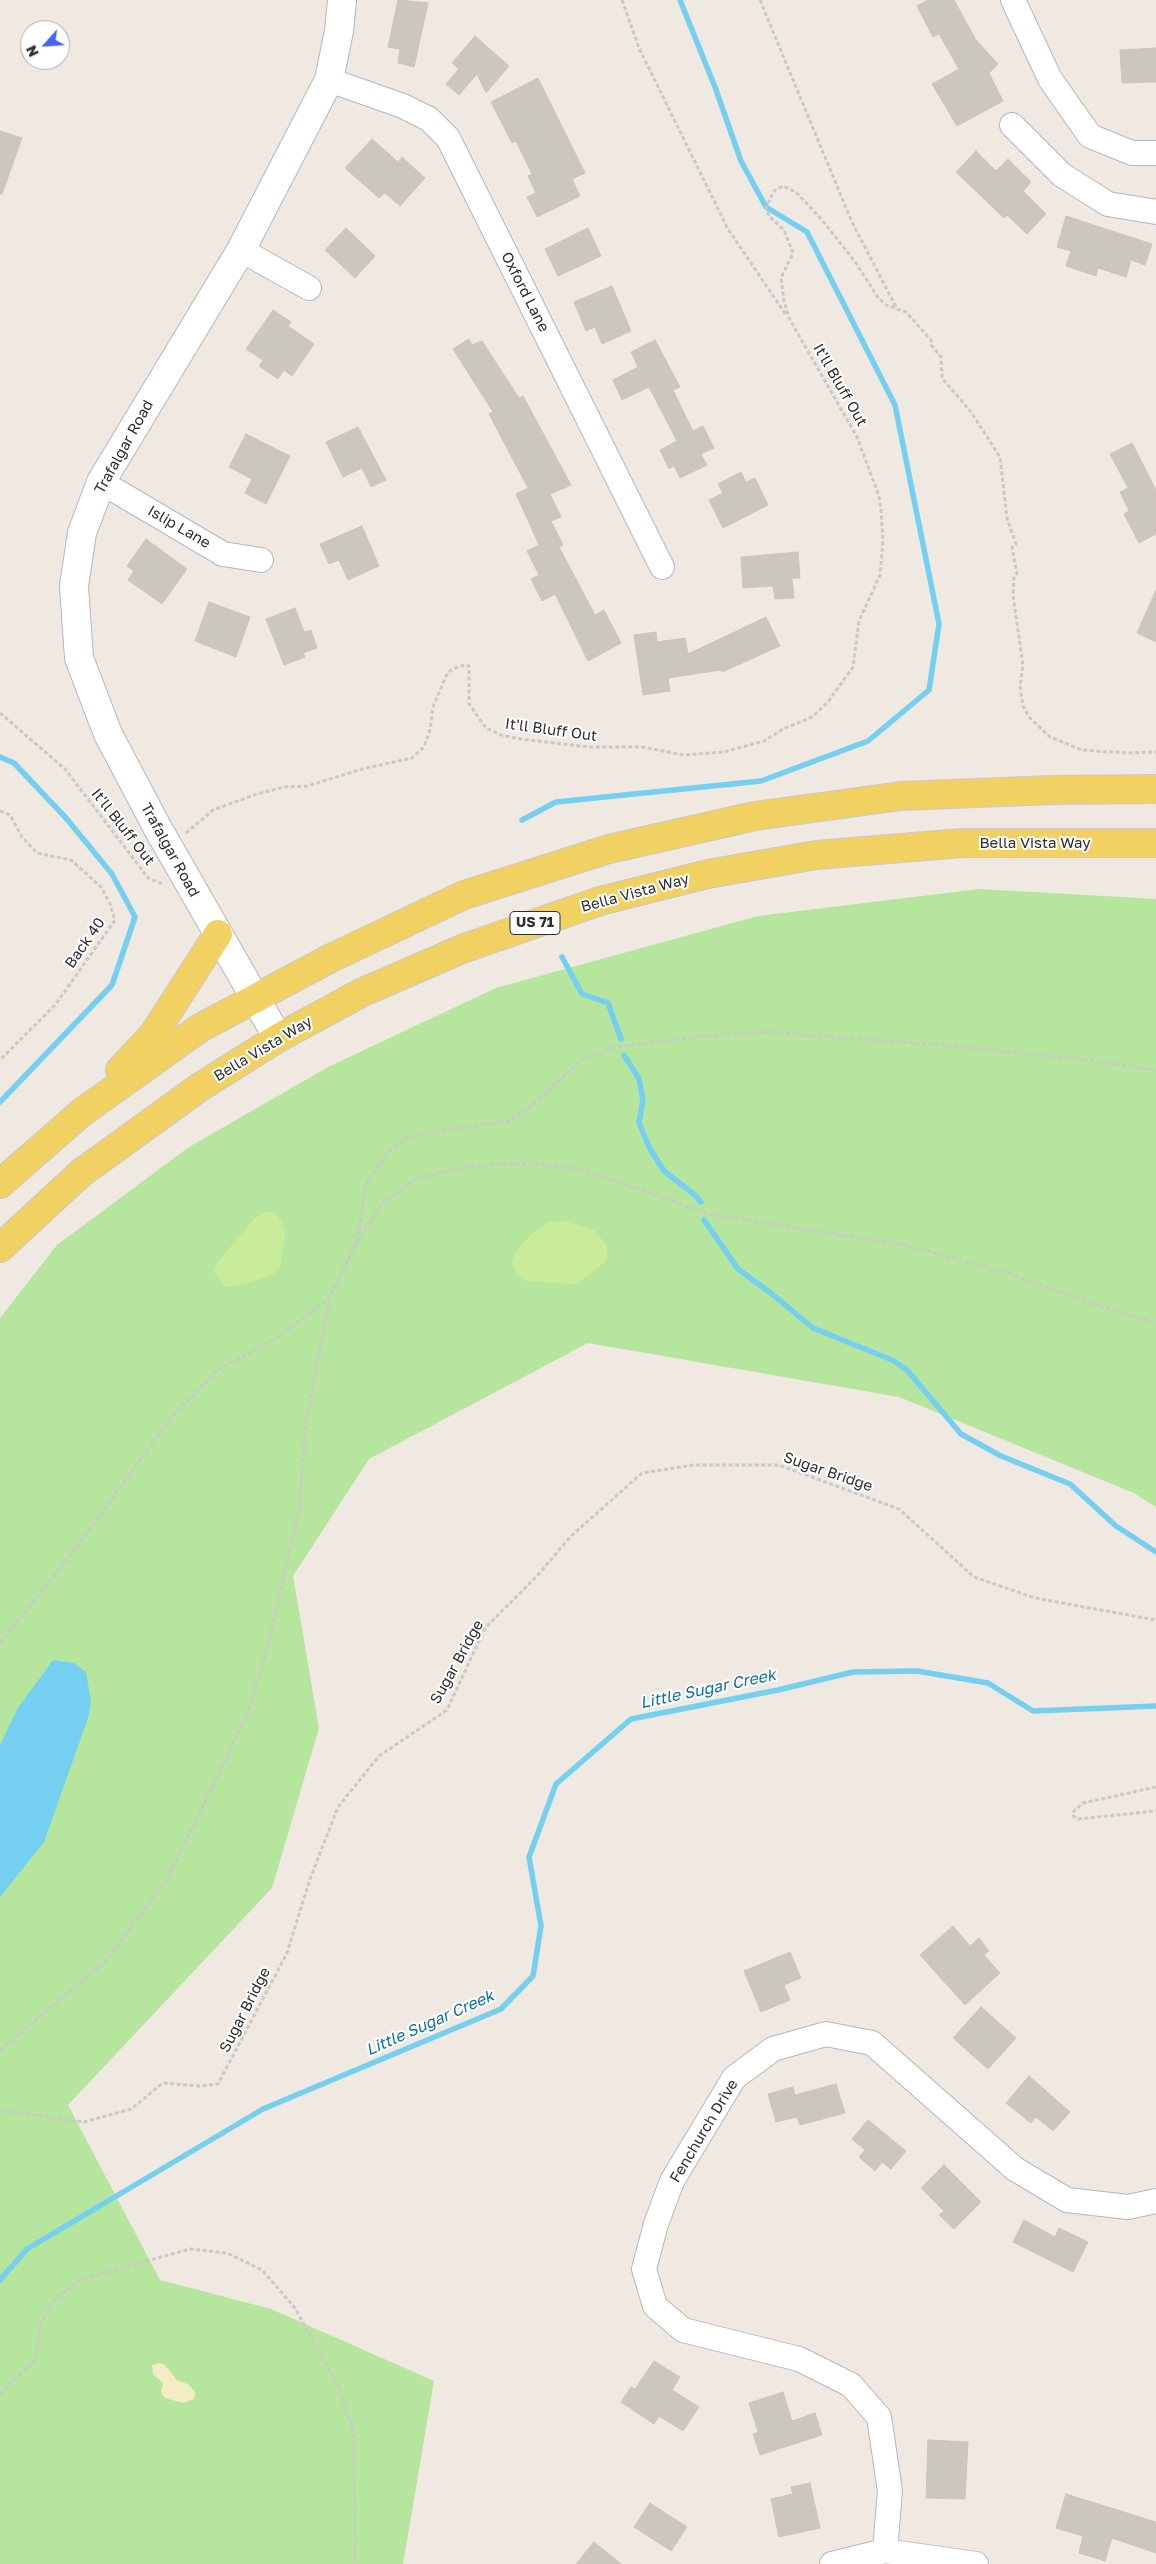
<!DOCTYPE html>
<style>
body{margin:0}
#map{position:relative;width:1156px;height:2564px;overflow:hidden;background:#efe9e1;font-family:"Golos Text",sans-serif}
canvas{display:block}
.north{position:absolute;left:20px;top:20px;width:50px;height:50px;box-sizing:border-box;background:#fff;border:1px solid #ababab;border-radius:50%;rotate:244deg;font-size:14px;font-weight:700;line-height:20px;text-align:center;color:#2e2e2e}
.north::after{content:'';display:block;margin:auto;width:18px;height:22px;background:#4264fb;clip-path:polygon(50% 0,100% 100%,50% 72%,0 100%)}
</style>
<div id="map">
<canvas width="1156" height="2564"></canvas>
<div class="north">N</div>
</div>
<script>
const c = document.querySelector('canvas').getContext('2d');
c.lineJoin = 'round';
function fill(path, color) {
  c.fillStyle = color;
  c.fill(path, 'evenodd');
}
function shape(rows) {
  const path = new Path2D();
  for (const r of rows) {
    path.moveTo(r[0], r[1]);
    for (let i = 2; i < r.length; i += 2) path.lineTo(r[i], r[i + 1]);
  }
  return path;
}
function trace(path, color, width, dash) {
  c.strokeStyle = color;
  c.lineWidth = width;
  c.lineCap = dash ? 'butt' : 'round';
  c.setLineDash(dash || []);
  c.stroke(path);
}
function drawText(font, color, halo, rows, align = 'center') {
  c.font = font + ' "Golos Text",sans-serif';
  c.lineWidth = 4;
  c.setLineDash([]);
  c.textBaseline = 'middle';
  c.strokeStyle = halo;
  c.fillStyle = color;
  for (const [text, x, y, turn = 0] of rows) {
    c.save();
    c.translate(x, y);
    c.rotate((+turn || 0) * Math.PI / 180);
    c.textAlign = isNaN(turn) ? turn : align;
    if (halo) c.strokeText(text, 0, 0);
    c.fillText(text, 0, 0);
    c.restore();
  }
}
fill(shape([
 [979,889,1156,899,1156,1507,1134,1493,899,1397,588,1343,369,1459,293,1576,319,1728,272,1888,68,2105,160,2280,271,2309,434,2381,403,2564,0,2564,0,1318,57,1245,189,1147,330,1066,496,988,758,916]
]), '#b6e59e');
fill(shape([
 [159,2363,164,2364,177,2380,188,2384,195,2392,194,2399,183,2403,165,2398,161,2393,163,2383,153,2374,152,2365]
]), '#f3ecc5');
fill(shape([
 [266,1212,275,1212,281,1221,285,1233,280,1267,272,1275,260,1279,230,1287,224,1285,214,1271,216,1264,254,1219],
 [564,1221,594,1230,607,1245,607,1261,576,1284,525,1281,518,1276,512,1263,515,1253,530,1235,548,1222]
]), '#c9ec9a');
fill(shape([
 [53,1660,74,1663,86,1672,91,1702,88,1718,44,1842,0,1897,0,1745,18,1708]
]), '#75cff0');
trace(shape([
 [0,757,14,763,66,818,112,874,135,917,112,985,0,1102],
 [522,820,556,802,761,781,868,741,929,690,939,624,895,405,807,232,766,207,741,161,715,87,680,0],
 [562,957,582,994,608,1003,621,1039],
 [624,1055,639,1079,643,1100,639,1123,650,1149,664,1171,695,1195,701,1202],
 [704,1220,738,1269,772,1294,813,1328,892,1360,907,1370,961,1434,1001,1456,1070,1484,1116,1526,1156,1552],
 [0,2280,27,2249,263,2109,501,2009,533,1976,541,1926,529,1857,556,1784,631,1719,778,1690,853,1672,917,1671,988,1683,1033,1711,1156,1706]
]), '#75cff0', 5.5);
const building = shape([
 [398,0,428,3,414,67,398,63,400,49,388,47,398,0],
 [928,0,954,0,976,40,998,64,989,73,1003,101,957,126,932,84,959,69,939,34,933,37,917,6,928,0],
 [475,36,509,66,486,93,477,74,459,95,446,84,459,69,452,63,475,36],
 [1156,48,1156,82,1122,83,1120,50,1156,48],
 [538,78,585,173,572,179,580,196,537,217,527,197,536,193,528,176,532,174,516,141,512,143,491,102,538,78],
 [0,131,22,138,2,194,0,194,0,131],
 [372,139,398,162,402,157,425,178,400,206,385,193,379,198,345,168,372,139],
 [976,151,996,171,1008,159,1031,182,1023,191,1046,214,1027,234,1007,215,1004,218,956,172,976,151],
 [1066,216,1152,244,1145,265,1131,260,1126,277,1098,268,1096,276,1066,266,1071,251,1057,247,1066,216],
 [346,228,375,256,355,278,325,250,346,228],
 [588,228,601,256,558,276,545,249,588,228],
 [612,286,631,331,602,344,595,327,586,331,574,302,612,286],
 [273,310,291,322,288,326,314,344,292,376,284,370,278,379,259,366,263,360,246,349,273,310],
 [469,339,472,345,482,341,519,398,523,396,571,485,550,494,561,517,551,521,563,545,559,547,595,615,604,610,621,643,588,661,555,594,542,601,531,579,539,575,527,551,539,545,516,494,528,488,489,414,493,412,453,349,469,339],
 [655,340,680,387,673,390,693,431,703,426,714,448,701,454,707,465,680,478,674,466,669,469,660,450,677,441,649,387,622,400,613,380,638,367,631,352,655,340],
 [358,427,386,480,371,487,362,468,343,477,326,442,358,427],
 [246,434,290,456,266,504,245,493,252,479,229,467,246,434],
 [1132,443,1156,490,1156,534,1139,543,1124,514,1129,511,1120,492,1128,488,1110,454,1132,443],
 [741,472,746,482,755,478,768,505,723,528,709,500,723,493,718,484,741,472],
 [362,526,379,566,348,580,339,560,329,564,320,544,362,526],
 [146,539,187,569,162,604,128,580,134,571,127,566,146,539],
 [798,552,800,578,792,578,794,598,775,599,773,586,743,588,741,557,798,552],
 [1156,590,1156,642,1137,633,1156,590],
 [209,602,250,617,236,657,195,641,209,602],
 [295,608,304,632,311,630,317,648,303,653,305,657,284,665,266,619,295,608],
 [766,617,780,646,722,672,721,670,668,678,670,691,643,695,634,635,656,632,657,642,685,638,688,654,766,617],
 [953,1926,970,1946,979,1938,989,1951,984,1955,1000,1973,965,2005,920,1955,953,1926],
 [790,1952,801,1978,784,1985,790,2000,761,2012,744,1971,790,1952],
 [981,2007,1016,2038,988,2069,953,2038,981,2007],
 [1029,2076,1070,2112,1053,2131,1036,2117,1031,2123,1006,2103,1029,2076],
 [836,2084,845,2113,800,2125,797,2117,776,2122,768,2094,793,2087,795,2095,836,2084],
 [868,2120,906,2151,891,2169,882,2162,875,2171,859,2157,865,2150,852,2139,868,2120],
 [944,2165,981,2202,954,2229,939,2215,944,2211,921,2188,944,2165],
 [1024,2220,1055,2237,1059,2228,1088,2242,1073,2272,1013,2242,1024,2220],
 [654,2361,680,2377,672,2390,699,2407,683,2431,659,2416,654,2424,621,2402,631,2387,635,2389,654,2361],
 [783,2392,792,2421,815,2413,822,2435,760,2455,753,2434,758,2432,749,2403,783,2392],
 [928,2440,968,2442,965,2499,926,2498,928,2440],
 [810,2483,820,2528,779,2537,771,2499,793,2494,791,2487,810,2483],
 [1066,2494,1156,2522,1156,2553,1112,2538,1105,2561,1079,2553,1083,2536,1056,2528,1066,2494],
 [650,2503,687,2527,671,2551,634,2527,650,2503],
 [594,2542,621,2564,576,2564,594,2542]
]);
fill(building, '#cbc7bf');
trace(building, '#cbc5ba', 1);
const street = shape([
 [1013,0,1050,79,1090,136,1132,153,1156,153],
 [329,80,403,106,429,119,448,138,662,567],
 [1012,125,1062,175,1108,204,1156,212],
 [241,250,309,288],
 [101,482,223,554,261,560],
 [885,2551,890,2491,879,2417,851,2385,799,2359,683,2330,655,2306,644,2269,656,2224,672,2181,734,2078,773,2049,826,2034,872,2043,1015,2169,1067,2200,1128,2207,1156,2201],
 [832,2564,885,2551,976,2564]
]);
const secondary = shape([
 [278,1038,157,827,108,734,79,658,74,586,82,533,101,482,241,250,329,80,339,31,342,0]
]);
const primary = shape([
 [120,1070,153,1035,218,934],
 [0,1184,81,1113,200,1028,329,959,464,895,609,849,755,816,901,796,1053,790,1156,789],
 [0,1248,81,1173,200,1087,278,1038,361,993,462,949,600,901,708,874,816,855,963,843,1156,843]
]);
trace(street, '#b4b7c1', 26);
trace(secondary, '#b4b7c1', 30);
trace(primary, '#c9c9c9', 30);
trace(shape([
 [622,0,639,48,728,229,786,315],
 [760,0,851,220,897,309],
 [0,713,65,769,149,879,163,884],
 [0,811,10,815,22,837,37,853,71,860,101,887,110,904,115,920,56,1004,0,1060],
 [186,833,213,810,257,794,284,787,307,786,366,768,412,758,424,747,430,730,433,707,446,676,451,670,464,665,469,666,469,704,486,728,501,735,521,739,589,747,642,747,684,755,724,752,764,741,783,729,812,717,828,702,853,667,859,621,880,575,883,541,881,510,879,496,857,437,789,318,784,301,781,278,793,253,784,230,769,216,766,207,774,191,783,186,796,192,822,220,856,263,877,296,886,305,906,312,931,340,931,345,941,357,942,378,971,412,1000,457,1007,519,1016,544,1012,547,1017,574,1014,578,1013,596,1023,665,1020,686,1023,706,1029,717,1050,737,1082,750,1126,753,1156,752],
 [357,1241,366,1184,388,1152,406,1138,436,1131,510,1121,532,1105,583,1059,616,1047,704,1036,768,1032,955,1046,1105,1062,1156,1070],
 [0,1643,68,1558,175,1413,219,1369,274,1340,329,1299,356,1244,381,1205,416,1179,469,1166,530,1163,582,1169,709,1214,904,1245,1006,1272,1087,1302,1156,1323],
 [1156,1787,1083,1803,1074,1811,1073,1816,1078,1819,1156,1811],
 [0,2050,104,1963,168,1878,246,1717,267,1650,299,1510,306,1423,329,1300],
 [0,2110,84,2122,131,2109,163,2083,199,2086,218,2084,287,1953,310,1879,338,1807,379,1756,447,1710,485,1628,538,1575,570,1537,642,1473,693,1465,779,1465,899,1509,974,1577,1035,1598,1156,1620],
 [0,2394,36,2359,40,2325,54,2300,81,2279,190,2249,227,2253,262,2270,295,2308,338,2386,354,2433,355,2564]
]), '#c9c9c9', 3, [4, 2.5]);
trace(street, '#fff', 24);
trace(secondary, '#fff', 28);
trace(primary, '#f2d163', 28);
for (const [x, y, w] of [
 [535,923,50]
]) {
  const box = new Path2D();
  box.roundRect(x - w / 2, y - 11.5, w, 23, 4);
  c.fillStyle = '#fff';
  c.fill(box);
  trace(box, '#2e2e2e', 1);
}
drawText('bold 14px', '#2e2e2e', null, [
 ["US 71",535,923]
]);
drawText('15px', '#2e2e2e', '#fff', [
 ["Oxford Lane",525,292,63],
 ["It'll Bluff Out",840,385,60],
 ["Trafalgar Road",124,447,-61],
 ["Islip Lane",179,527,30],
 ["It'll Bluff Out",551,730,8],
 ["It'll Bluff Out",123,827,52],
 ["Bella Vista Way",1035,843],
 ["Trafalgar Road",170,850,61],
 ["Bella Vista Way",635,893,-15],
 ["Back 40",85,943,-55],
 ["Bella Vista Way",263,1049,-31],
 ["Sugar Bridge",828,1472,19],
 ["Sugar Bridge",457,1662,-61],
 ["Sugar Bridge",245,2010,-63],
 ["Fenchurch Drive",704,2131,-59]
]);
drawText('italic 16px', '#0d6fa3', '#fff', [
 ["Little Sugar Creek",708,1689,-12],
 ["Little Sugar Creek",430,2023,-24]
]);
</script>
